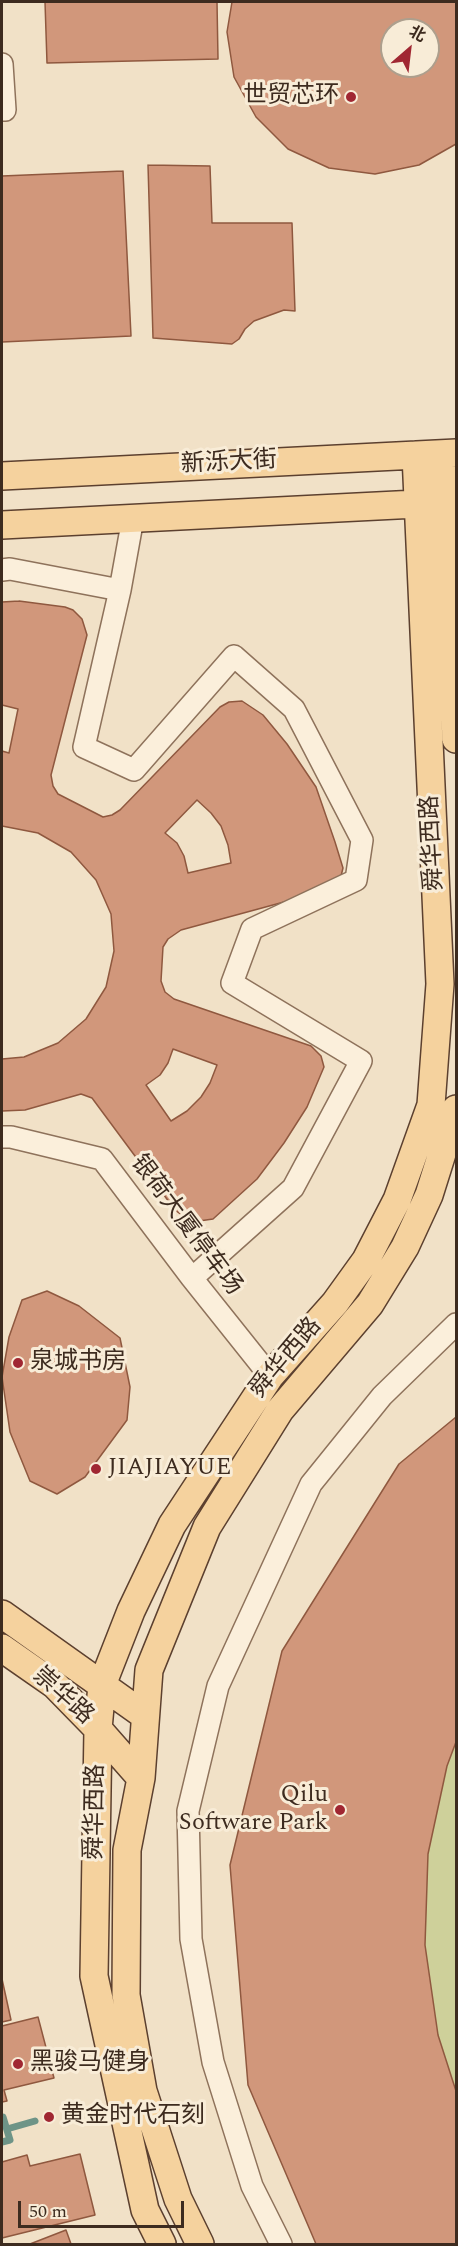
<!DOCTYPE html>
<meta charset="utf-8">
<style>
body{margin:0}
#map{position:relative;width:458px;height:2246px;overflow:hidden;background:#f1e1c7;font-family:Spectral,"Noto Sans SC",serif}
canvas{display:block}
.frame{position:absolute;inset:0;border:3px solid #3d2b1f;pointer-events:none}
.north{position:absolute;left:380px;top:18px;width:60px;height:60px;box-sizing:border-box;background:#f8ecd7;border:2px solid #ad9f8d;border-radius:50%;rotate:28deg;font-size:16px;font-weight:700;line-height:24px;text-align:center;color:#3d2b1f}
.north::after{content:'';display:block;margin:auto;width:21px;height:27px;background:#a02732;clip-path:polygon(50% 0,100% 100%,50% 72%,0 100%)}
.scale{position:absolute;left:18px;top:2201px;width:166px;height:27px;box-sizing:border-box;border:3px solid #3d2b1f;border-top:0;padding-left:8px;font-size:18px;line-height:21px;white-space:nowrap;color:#3d2b1f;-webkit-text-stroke:4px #f8ecd7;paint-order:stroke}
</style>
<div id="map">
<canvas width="458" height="2246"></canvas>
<div class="frame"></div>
<div class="north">北</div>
<div class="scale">50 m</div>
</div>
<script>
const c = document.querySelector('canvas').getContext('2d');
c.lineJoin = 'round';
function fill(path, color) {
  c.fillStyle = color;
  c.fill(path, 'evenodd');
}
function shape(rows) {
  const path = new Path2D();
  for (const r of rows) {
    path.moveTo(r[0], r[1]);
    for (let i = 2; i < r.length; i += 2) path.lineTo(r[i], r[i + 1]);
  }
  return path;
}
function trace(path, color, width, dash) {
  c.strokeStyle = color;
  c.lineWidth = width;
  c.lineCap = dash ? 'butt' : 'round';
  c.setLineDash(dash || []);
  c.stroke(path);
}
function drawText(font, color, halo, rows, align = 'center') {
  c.font = font + ' Spectral,"Noto Sans SC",serif';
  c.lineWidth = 6;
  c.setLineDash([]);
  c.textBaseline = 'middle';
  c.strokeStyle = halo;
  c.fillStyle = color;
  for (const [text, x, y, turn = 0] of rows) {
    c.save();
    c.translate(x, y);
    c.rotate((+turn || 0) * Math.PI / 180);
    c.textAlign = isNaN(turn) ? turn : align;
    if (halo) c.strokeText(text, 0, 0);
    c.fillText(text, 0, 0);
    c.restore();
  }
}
fill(shape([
 [456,1742,456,2091,438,2035,425,1945,428,1854,447,1766]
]), '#ced09a');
trace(shape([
 [2,2117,3,2117,10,2140,2,2142],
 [7,2129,35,2121]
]), '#6e9487', 7);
const building = shape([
 [45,2,217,2,218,59,47,63,45,2],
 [232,2,456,2,456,144,419,165,375,174,329,168,288,149,256,117,234,77,227,32,232,2],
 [392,30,428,30,428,66,392,66,392,30],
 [148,165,210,166,212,223,292,223,295,311,284,310,254,321,245,329,239,339,232,344,153,338,148,165],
 [123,171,131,336,2,342,2,176,123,171],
 [19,601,65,607,73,610,82,619,87,635,51,775,53,786,58,794,103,817,112,815,120,810,220,707,229,702,242,701,263,715,287,744,316,787,335,842,343,868,341,876,317,893,181,930,168,939,163,947,161,981,165,992,174,999,311,1046,321,1056,324,1067,307,1107,284,1143,257,1179,213,1219,199,1221,187,1219,175,1210,92,1098,81,1094,25,1110,2,1111,2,1059,24,1057,58,1043,86,1019,106,987,114,951,111,914,96,880,71,852,38,833,2,826,2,751,9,753,18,709,2,705,2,602,19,601],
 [197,800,211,813,221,826,228,845,231,863,188,873,184,856,177,843,165,833,197,800],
 [173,1049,217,1065,210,1083,201,1097,187,1111,171,1121,146,1085,160,1075,168,1063,173,1049],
 [47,1291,79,1306,120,1338,130,1387,127,1420,85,1477,57,1494,30,1481,10,1432,2,1377,9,1337,22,1300,47,1291],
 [456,1417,456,1742,447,1766,428,1854,425,1945,438,2035,456,2091,456,2244,316,2244,248,2085,230,1865,282,1651,399,1464,456,1417],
 [2,1979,11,2020,2,2022,2,1979],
 [38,2017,54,2078,4,2090,7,2101,2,2102,2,2026,38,2017],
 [80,2154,95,2215,2,2238,2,2162,27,2155,30,2166,80,2154],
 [66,2230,71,2244,30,2244,66,2230]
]);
fill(building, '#d1977b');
trace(building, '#8f583f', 1.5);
const minor = shape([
 [2,64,5,110,2,110],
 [2,570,10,569,120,590,84,747,134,770,234,656,294,709,362,840,356,880,252,929,232,983,361,1061,293,1188,199,1272,191,1277],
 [120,590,133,518],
 [2,1137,11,1137,102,1159,191,1277,270,1376],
 [281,2244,252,2186,213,2062,191,1939,188,1811,218,1686,311,1484,382,1396,456,1324]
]);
const major = shape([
 [442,454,456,739],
 [2,476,456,453],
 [2,525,456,502],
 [2,1614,144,1715],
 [2,1648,55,1685,98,1729,141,1778],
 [162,2244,145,2210,94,1976,98,1729,102,1685,131,1611,172,1525,270,1376,335,1303,366,1260,397,1200,431,1105,440,984,416,455],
 [200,2244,178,2199,143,2091,126,1995,127,1850,141,1778,149,1670,207,1527,280,1410,370,1304,405,1247,429,1195,456,1109]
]);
trace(minor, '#8e725b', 24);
trace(major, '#5c402f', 30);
trace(minor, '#fbefdb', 21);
trace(major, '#f5d29e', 27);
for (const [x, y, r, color] of [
 [351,97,6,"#a02732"],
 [18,1363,6,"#a02732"],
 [96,1469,6,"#a02732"],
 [340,1810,6,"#a02732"],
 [18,2064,6,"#a02732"],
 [49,2117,6,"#a02732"]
]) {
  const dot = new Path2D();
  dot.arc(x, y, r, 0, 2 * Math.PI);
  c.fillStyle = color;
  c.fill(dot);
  trace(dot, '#f8ecd7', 2);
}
drawText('24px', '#3d2b1f', '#f8ecd7', [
 ["世贸芯环",339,97,"right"],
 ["泉城书房",30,1363],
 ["JIAJIAYUE",108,1469],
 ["Qilu",328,1796,"right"],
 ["Software Park",328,1824,"right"],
 ["黑骏马健身",30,2064],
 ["黄金时代石刻",61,2117]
], 'left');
drawText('24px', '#3d2b1f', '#f8ecd7', [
 ["新泺大街",229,464,-3],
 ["舜华西路",434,843,-93],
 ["银荷大厦停车场",185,1226,53],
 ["舜华西路",287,1359,-50],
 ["崇华路",62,1697,42],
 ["舜华西路",97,1812,-89]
]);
</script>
